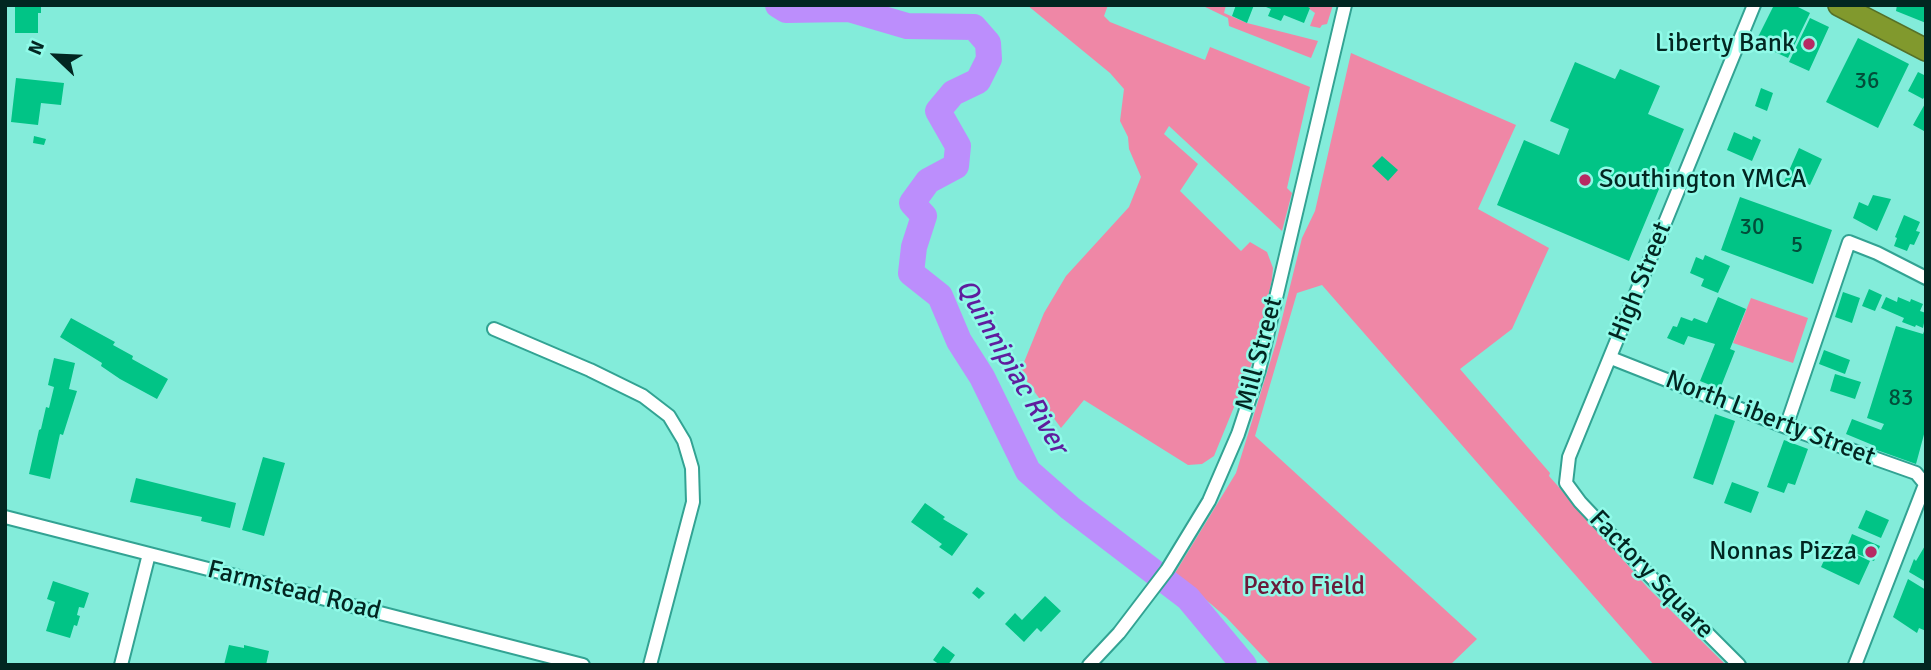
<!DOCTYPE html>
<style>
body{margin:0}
#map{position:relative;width:1931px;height:670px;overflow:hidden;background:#83ecda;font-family:Signika,sans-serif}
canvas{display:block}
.frame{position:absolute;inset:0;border:7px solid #022621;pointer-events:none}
.north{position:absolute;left:21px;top:21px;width:70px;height:70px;-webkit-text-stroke:5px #90fae8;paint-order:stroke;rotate:293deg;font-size:19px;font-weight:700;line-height:28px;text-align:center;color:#022621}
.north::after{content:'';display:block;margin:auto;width:24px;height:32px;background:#022621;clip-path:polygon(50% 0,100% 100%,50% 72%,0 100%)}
</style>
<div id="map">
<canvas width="1931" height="670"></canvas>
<div class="frame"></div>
<div class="north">N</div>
</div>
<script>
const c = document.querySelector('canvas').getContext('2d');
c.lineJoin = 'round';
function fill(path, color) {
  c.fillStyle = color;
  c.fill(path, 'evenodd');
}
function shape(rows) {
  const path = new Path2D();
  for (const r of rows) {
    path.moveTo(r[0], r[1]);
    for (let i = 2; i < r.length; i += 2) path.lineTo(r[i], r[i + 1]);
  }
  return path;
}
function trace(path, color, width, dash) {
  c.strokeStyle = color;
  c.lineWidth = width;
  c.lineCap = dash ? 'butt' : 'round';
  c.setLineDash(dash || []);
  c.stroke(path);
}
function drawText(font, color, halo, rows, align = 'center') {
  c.font = font + ' Signika,sans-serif';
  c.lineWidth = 5;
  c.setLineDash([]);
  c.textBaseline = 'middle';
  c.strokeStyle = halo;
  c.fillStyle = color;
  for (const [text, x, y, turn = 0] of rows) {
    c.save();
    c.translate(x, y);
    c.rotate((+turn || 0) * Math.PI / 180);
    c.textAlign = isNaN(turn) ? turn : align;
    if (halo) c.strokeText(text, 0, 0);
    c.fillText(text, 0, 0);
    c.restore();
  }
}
fill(shape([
 [1027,5,1108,5,1104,16,1110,22,1205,60,1210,47,1310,87,1287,188,1292,193,1282,231,1169,126,1164,134,1198,164,1180,191,1241,251,1250,242,1267,252,1273,268,1272,280,1252,363,1214,456,1202,464,1188,465,1084,400,1061,428,1020,372,1044,313,1066,276,1129,207,1141,177,1129,149,1128,137,1120,121,1124,89,1110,73],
 [1201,5,1226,5,1224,13,1247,23,1318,41,1311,58,1229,26,1228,18],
 [1304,5,1333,5,1327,24,1322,25,1320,28,1310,26,1315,13],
 [1351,53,1516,125,1478,209,1549,248,1512,329,1460,369,1550,473,1549,476,1648,588,1726,665,1654,665,1322,285,1297,293,1255,436,1477,639,1450,665,1271,665,1226,617,1175,573,1236,473,1276,343,1302,238,1315,211],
 [1751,298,1808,318,1793,363,1733,343]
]), '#ef87a6');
trace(shape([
 [778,5,786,10,849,9,907,26,974,27,988,43,989,59,978,81,953,93,938,111,958,146,956,166,928,181,912,203,924,216,914,247,911,273,940,296,959,341,982,377,1028,471,1070,508,1188,598,1244,665]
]), '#bc8efc', 26);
fill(shape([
 [15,5,41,5,41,13,38,13,38,33,15,33],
 [1236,5,1254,5,1247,23,1232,16],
 [1261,5,1304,5,1310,8,1304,23,1284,15,1281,21,1268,16,1271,9],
 [1774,5,1794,5,1810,13,1788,58,1755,43],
 [1897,5,1926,5,1926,23,1896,11],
 [1810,18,1829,27,1809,71,1789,62],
 [1858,38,1909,64,1878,128,1826,102],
 [1575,62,1615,79,1620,69,1660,86,1648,114,1684,129,1629,261,1497,205,1524,140,1559,155,1569,129,1550,121],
 [1918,72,1926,76,1926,94,1923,99,1908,91],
 [16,78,64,83,61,105,41,103,38,125,11,122],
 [1761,88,1773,93,1767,111,1755,106],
 [1926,102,1926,127,1924,131,1913,125],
 [1734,132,1752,140,1753,136,1761,140,1752,161,1727,150],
 [34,136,46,139,44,145,33,143],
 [1799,148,1822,159,1810,185,1798,179,1794,187,1784,182],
 [1382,156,1398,170,1388,181,1372,166],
 [1873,195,1891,199,1877,231,1853,218,1859,202,1868,206],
 [1740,197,1832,230,1813,284,1721,250],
 [1904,215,1920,222,1916,231,1920,232,1914,245,1910,244,1907,251,1894,246,1897,238,1895,237],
 [1705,255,1730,266,1718,293,1701,286,1704,279,1690,273,1696,257,1703,260],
 [1869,289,1882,295,1875,311,1862,306],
 [1843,292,1860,298,1852,323,1835,317],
 [1718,297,1746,309,1730,349,1735,351,1720,389,1700,381,1715,344,1688,336,1684,345,1667,338,1673,326,1677,327,1681,317,1692,321,1694,318,1707,323],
 [1886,297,1897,302,1898,297,1910,302,1911,299,1923,304,1920,311,1926,313,1923,328,1916,325,1915,327,1902,322,1904,318,1881,308],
 [71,318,115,342,113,345,133,356,132,359,168,379,157,399,120,379,101,366,102,363,60,337],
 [1896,326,1923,334,1926,326,1926,427,1916,464,1874,449,1875,446,1846,434,1852,419,1881,430,1884,424,1867,418],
 [1824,350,1850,360,1845,374,1819,364],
 [54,358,75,363,69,389,77,391,63,435,60,434,50,479,29,474,39,430,41,429,46,407,49,408,54,387,48,385],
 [1835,374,1861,382,1855,399,1830,391],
 [1715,414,1735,421,1713,485,1693,478],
 [1784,440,1808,449,1795,485,1788,483,1784,493,1767,487],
 [263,457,285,463,264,536,242,530],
 [136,478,236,503,230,528,201,521,202,517,130,502],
 [1732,482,1759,492,1751,513,1724,503],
 [925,503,945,517,943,519,968,534,952,556,939,547,942,544,911,522],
 [1866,510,1889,520,1881,538,1858,528],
 [1852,534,1880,546,1874,561,1846,549],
 [1832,543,1870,561,1859,585,1821,567],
 [1926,544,1926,582,1909,572,1914,559,1916,561],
 [1908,579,1926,590,1926,631,1919,628,1917,633,1893,617],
 [53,581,89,593,84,608,79,607,77,615,80,616,77,626,74,625,70,638,46,631,55,602,47,599],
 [977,587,985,593,979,599,972,593],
 [1045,596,1061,611,1041,632,1037,628,1024,642,1005,624,1015,613,1022,620],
 [229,645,244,648,244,645,269,651,266,665,224,665],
 [943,646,955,655,948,665,940,665,933,660]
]), '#01c486');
const street = shape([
 [494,329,590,370,643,396,669,416,684,441,692,468,693,502,650,665],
 [1611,358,1786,427,1916,473,1926,485],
 [1786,427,1849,242,1877,253,1926,278],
 [5,517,583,665],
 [121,665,149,554],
 [1089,665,1119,633,1167,570,1209,501,1238,434,1259,370,1345,5],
 [1739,665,1646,572,1580,502,1566,483,1569,457,1754,5],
 [1855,665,1926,482]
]);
const highway = shape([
 [1839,5,1926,50]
]);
trace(street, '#32a393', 16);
trace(highway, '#557129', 24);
trace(street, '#fff', 12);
trace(highway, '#81992d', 21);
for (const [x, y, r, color] of [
 [1809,44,7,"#b62a63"],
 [1585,180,7,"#b62a63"],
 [1871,552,7,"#b62a63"]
]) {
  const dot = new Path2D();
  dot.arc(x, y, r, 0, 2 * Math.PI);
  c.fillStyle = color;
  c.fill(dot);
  trace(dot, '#90fae8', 2.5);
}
drawText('23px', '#024e3a', null, [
 ["36",1867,82],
 ["30",1752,228],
 ["5",1797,246],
 ["83",1901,399]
]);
drawText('26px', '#022621', '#90fae8', [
 ["Liberty Bank",1795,44],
 ["Southington YMCA",1599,180,"left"],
 ["Nonnas Pizza",1857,552]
], 'right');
drawText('26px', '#022621', '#90fae8', [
 ["High Street",1641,282,-68],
 ["Mill Street",1260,354,-75],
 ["North Liberty Street",1770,419,21],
 ["Factory Square",1651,575,46],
 ["Farmstead Road",294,591,14]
]);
drawText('26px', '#691b39', '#90fae8', [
 ["Pexto Field",1304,587]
]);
drawText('italic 28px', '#5f1d9d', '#90fae8', [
 ["Quinnipiac River",1011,367,60]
]);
</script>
